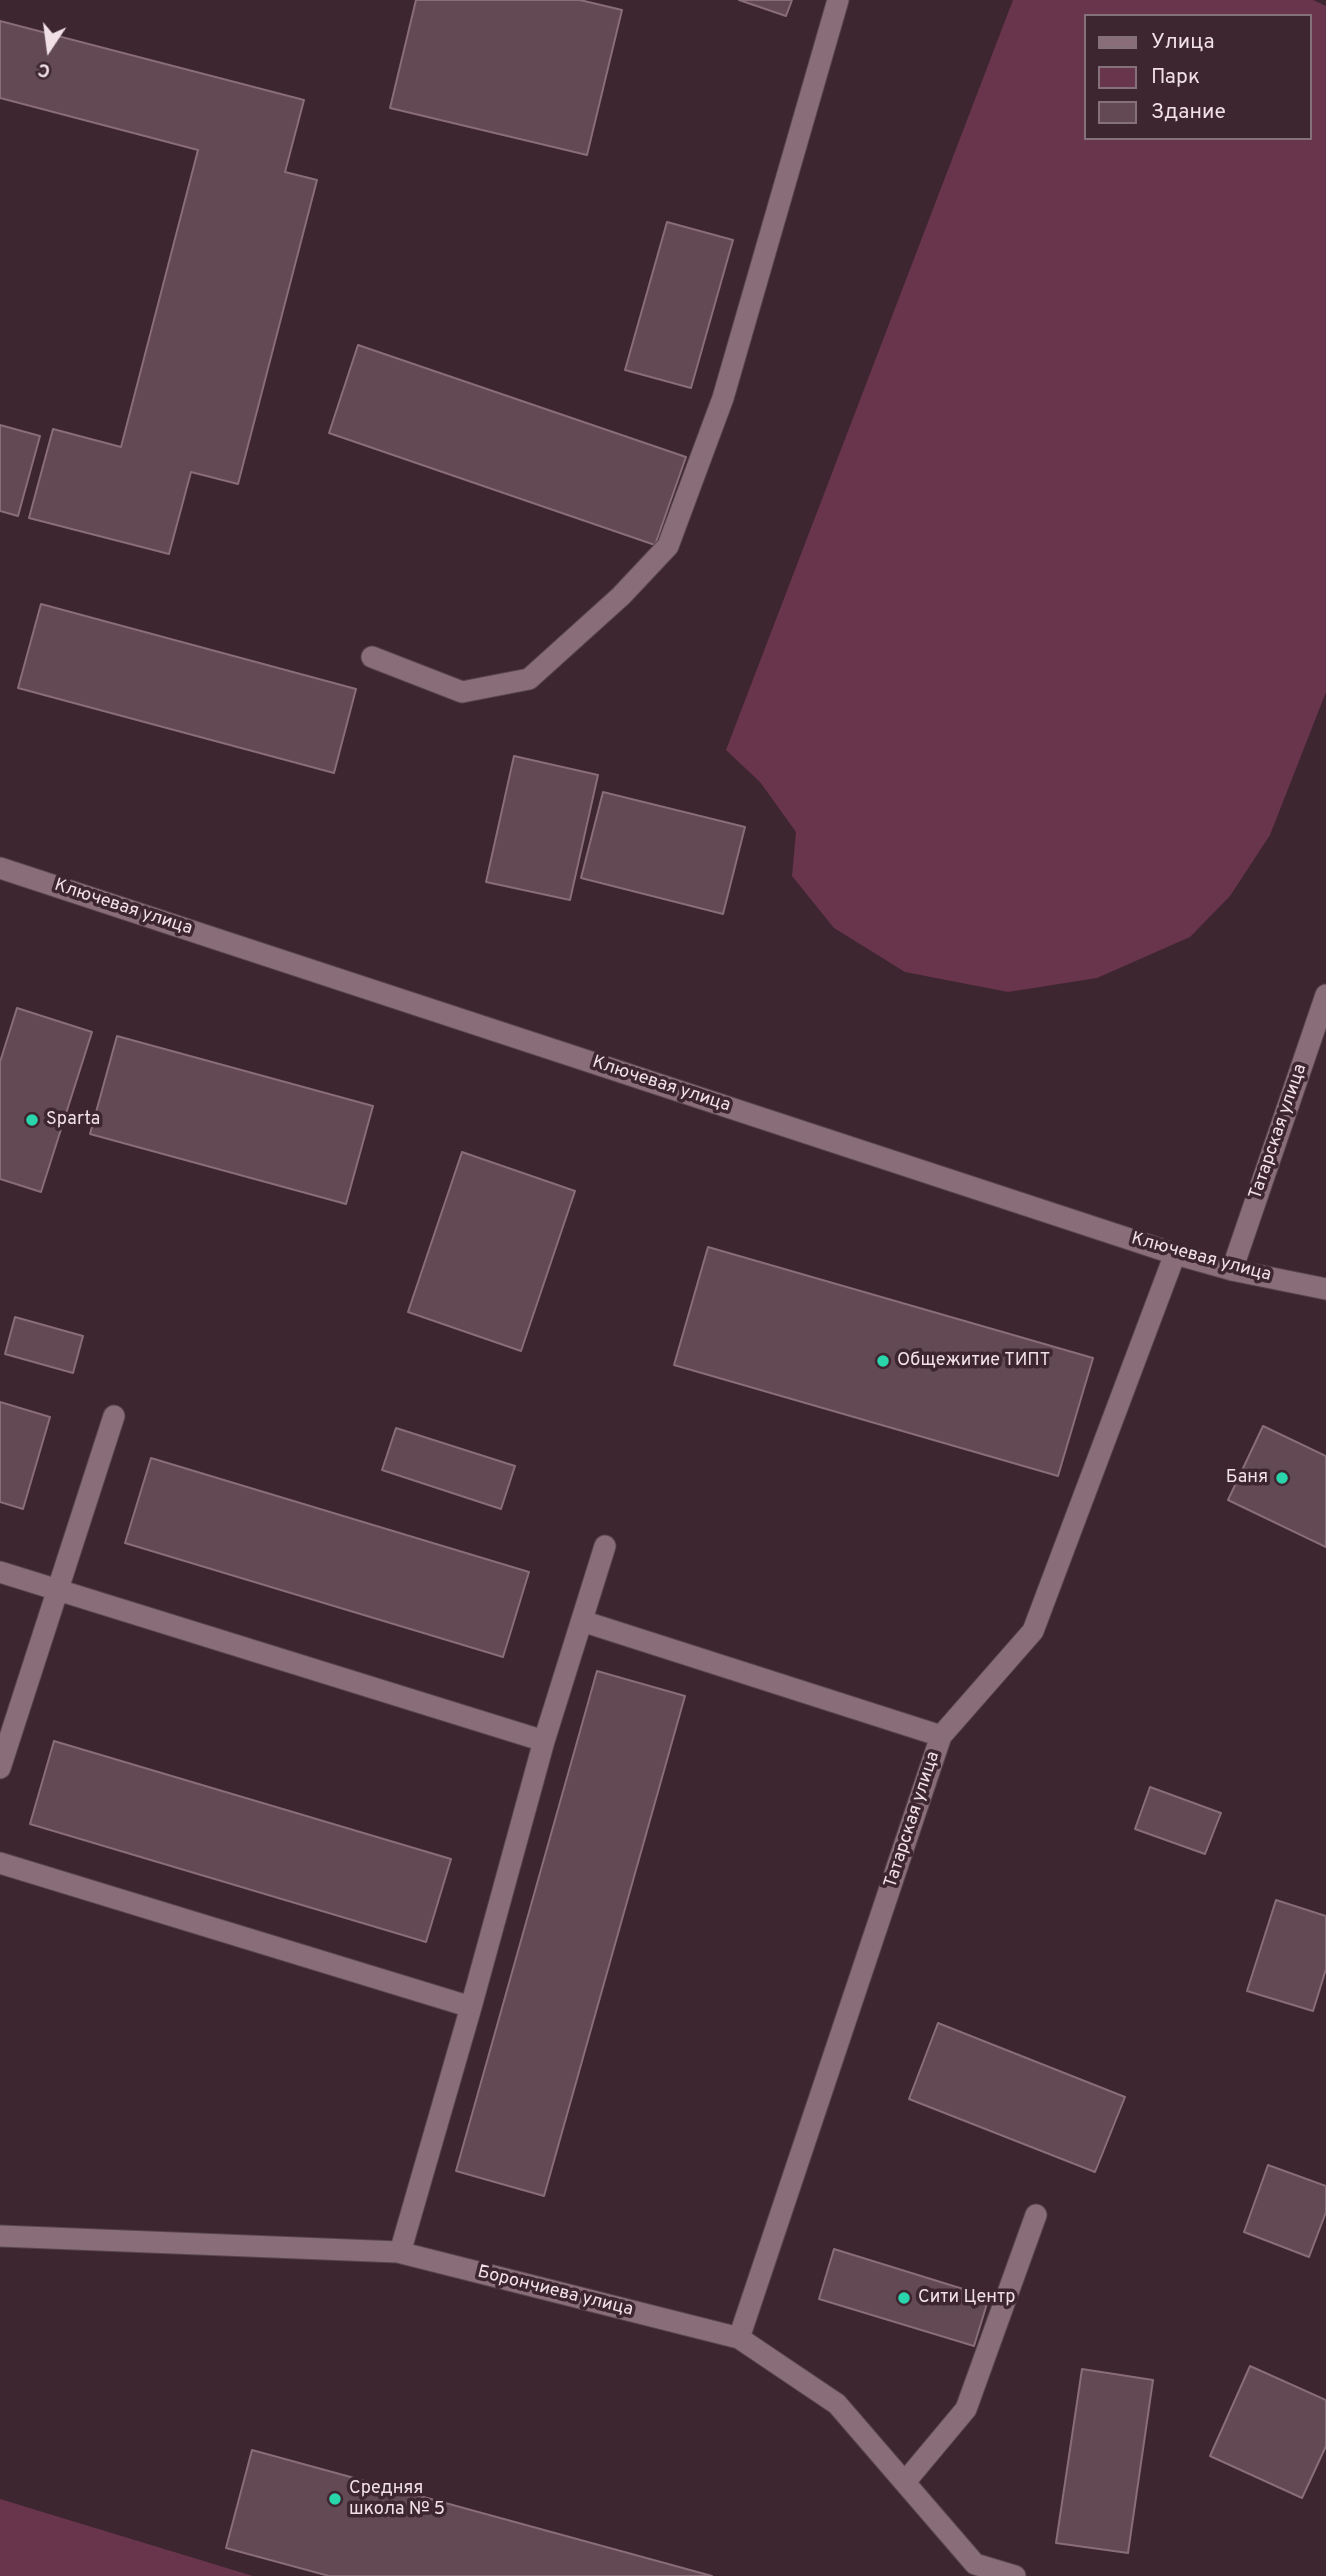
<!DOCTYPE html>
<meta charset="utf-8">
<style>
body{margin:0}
#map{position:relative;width:1326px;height:2576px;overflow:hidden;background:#3d2630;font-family:Overpass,sans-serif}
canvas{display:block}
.legend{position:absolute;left:1084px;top:14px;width:228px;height:126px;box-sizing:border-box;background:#3d2630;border:2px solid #857179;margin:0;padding:9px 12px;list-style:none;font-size:21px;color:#f1e1e7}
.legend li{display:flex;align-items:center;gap:14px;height:35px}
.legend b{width:35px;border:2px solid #857179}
.north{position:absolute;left:14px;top:14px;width:70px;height:70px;-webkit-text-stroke:5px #3d2630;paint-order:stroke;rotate:193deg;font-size:19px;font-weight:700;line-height:28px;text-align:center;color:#f1e1e7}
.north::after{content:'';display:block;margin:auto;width:24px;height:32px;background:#f1e1e7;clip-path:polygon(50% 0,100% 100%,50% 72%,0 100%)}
</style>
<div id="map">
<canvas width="1326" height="2576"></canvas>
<ul class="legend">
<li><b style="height:9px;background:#896e79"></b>Улица</li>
<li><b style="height:19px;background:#68354d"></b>Парк</li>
<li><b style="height:19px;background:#624953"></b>Здание</li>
</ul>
<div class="north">С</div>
</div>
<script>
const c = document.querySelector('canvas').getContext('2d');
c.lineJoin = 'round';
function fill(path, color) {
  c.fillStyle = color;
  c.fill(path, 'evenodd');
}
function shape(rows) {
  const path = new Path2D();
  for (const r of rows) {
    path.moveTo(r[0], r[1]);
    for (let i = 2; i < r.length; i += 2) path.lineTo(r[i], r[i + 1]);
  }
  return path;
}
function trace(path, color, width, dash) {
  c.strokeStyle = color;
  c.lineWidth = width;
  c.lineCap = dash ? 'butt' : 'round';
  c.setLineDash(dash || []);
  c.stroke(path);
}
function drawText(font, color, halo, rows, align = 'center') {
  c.font = font + ' Overpass,sans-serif';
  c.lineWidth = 7;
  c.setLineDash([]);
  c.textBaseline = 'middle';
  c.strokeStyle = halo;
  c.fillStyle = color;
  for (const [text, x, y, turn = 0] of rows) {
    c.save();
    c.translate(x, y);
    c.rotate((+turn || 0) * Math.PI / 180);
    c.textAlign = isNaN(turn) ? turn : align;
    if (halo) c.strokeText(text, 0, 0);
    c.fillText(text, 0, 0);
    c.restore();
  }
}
fill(shape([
 [1013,0,1313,0,1326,6,1326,692,1270,835,1230,896,1190,937,1097,978,1008,992,905,972,834,928,792,876,796,832,760,782,726,750],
 [1086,16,1310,16,1310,138,1086,138],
 [0,2499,253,2576,0,2576]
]), '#68354d');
const building = shape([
 [416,0,580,0,622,10,587,155,390,108,416,0],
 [739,0,792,0,786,16,739,0],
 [0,21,304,100,285,172,317,180,238,484,191,472,169,554,29,518,53,429,121,447,198,150,0,98,0,21],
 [667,222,733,240,691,388,625,370,667,222],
 [358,345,686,457,655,545,329,433,358,345],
 [0,425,40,436,18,516,0,511,0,425],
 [41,604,356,689,334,773,18,688,41,604],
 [514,756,598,775,570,900,486,882,514,756],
 [603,792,745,827,723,914,581,878,603,792],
 [17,1008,92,1032,41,1192,0,1179,0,1062,17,1008],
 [117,1036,373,1106,346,1204,90,1134,117,1036],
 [462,1152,575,1191,521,1351,408,1312,462,1152],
 [708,1247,1093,1358,1058,1476,674,1365,708,1247],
 [15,1317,83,1336,73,1373,5,1354,15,1317],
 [0,1402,50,1417,23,1509,0,1502,0,1402],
 [1263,1426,1326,1456,1326,1547,1228,1500,1263,1426],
 [396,1428,515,1466,501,1509,382,1470,396,1428],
 [151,1458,529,1572,503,1657,125,1543,151,1458],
 [597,1671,685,1696,544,2196,456,2171,597,1671],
 [54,1741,451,1859,426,1942,30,1824,54,1741],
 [1150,1787,1221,1813,1205,1854,1135,1829,1150,1787],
 [1276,1900,1326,1916,1326,1969,1313,2011,1247,1991,1276,1900],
 [938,2023,1125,2097,1095,2172,909,2099,938,2023],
 [1268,2165,1326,2186,1326,2212,1309,2257,1244,2232,1268,2165],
 [834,2249,989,2297,974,2346,819,2299,834,2249],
 [1250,2366,1326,2400,1326,2446,1302,2498,1210,2456,1250,2366],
 [1082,2369,1153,2380,1128,2553,1056,2543,1082,2369],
 [252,2450,712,2576,329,2576,226,2548,252,2450]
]);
fill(building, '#624953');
trace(building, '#896d79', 2);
const minor = shape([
 [372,657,462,692,529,679,621,596,668,546,723,398,838,0],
 [0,868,1175,1254,1232,1270,1326,1289],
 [1232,1270,1326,995],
 [0,1572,544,1741],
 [582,1621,941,1736],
 [0,1768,114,1416],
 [0,1863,471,2007],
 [0,2236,398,2252,739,2338,837,2404,975,2564,1015,2576],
 [398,2252,401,2249,471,2007,544,1741,605,1546],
 [739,2338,941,1736,1033,1631,1175,1254],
 [905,2482,966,2409,1036,2215]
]);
trace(minor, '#59454e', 23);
trace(minor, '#896e79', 21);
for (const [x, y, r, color] of [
 [32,1120,7,"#2ad5ac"],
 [883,1361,7,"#2ad5ac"],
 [1282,1478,7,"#2ad5ac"],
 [904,2298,7,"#2ad5ac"],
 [335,2499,7,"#2ad5ac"]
]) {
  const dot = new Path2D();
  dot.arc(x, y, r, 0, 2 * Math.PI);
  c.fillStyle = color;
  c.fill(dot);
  trace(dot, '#3d2630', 2.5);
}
drawText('18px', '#f1e1e7', '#3d2630', [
 ["Ключевая улица",123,908,18],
 ["Ключевая улица",661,1085,18],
 ["Татарская улица",1279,1132,-71],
 ["Ключевая улица",1201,1258,15],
 ["Татарская улица",913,1820,-72],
 ["Борончиева улица",555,2292,14]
]);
drawText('18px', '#f1e1e7', '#3d2630', [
 ["Sparta",46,1120],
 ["Общежитие ТИПТ",897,1361],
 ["Баня",1268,1478,"right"],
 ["Сити Центр",918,2298],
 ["Средняя",349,2489],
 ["школа № 5",349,2510]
], 'left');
</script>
